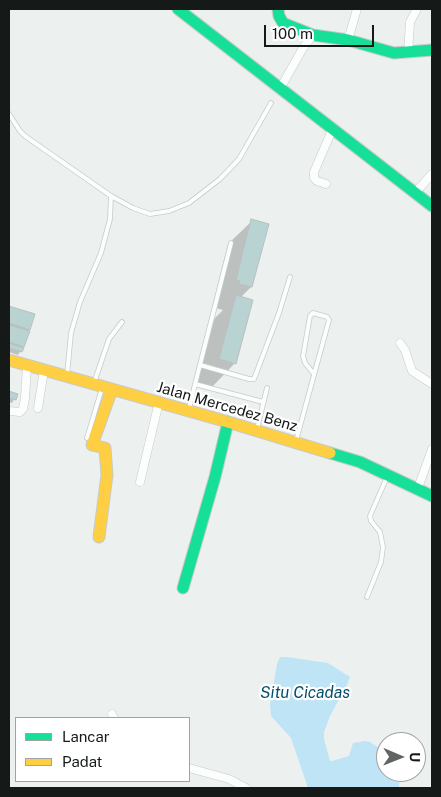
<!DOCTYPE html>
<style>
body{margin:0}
#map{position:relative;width:441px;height:797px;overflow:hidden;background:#ecf1ef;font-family:"Public Sans",sans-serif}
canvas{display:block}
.frame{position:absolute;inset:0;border:10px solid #151918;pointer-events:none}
.legend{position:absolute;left:15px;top:717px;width:175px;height:65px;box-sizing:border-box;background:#fff;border:1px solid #a1a3a3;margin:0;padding:6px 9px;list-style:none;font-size:15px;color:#151918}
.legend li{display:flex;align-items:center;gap:10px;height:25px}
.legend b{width:25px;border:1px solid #a1a3a3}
.north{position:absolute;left:376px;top:732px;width:50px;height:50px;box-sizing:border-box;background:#fff;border:1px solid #a1a3a3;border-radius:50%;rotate:91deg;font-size:14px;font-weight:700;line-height:20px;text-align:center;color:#151918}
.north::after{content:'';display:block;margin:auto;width:18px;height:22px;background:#606563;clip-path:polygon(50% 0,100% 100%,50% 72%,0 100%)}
.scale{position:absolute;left:264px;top:25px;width:110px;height:22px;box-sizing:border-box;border:2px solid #151918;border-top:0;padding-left:6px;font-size:15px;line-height:18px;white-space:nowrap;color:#151918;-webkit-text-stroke:4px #fff;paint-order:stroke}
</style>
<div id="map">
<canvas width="441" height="797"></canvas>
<div class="frame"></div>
<ul class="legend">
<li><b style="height:6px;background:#16e098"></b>Lancar</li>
<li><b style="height:6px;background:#ffcf43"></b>Padat</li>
</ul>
<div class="north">U</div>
<div class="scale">100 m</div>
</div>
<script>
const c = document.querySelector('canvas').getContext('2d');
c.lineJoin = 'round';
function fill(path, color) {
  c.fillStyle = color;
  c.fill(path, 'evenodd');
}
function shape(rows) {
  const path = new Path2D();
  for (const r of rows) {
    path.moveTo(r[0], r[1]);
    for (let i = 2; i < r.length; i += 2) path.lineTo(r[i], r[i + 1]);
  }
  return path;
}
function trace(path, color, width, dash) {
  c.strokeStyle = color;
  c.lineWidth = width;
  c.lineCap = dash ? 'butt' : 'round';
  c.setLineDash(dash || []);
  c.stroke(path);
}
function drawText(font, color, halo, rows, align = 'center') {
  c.font = font + ' "Public Sans",sans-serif';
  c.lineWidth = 4.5;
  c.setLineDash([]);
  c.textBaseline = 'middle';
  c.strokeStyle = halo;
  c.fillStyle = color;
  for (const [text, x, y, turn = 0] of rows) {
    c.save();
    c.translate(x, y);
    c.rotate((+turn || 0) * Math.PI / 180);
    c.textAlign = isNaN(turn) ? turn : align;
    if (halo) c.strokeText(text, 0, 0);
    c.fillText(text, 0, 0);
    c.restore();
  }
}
fill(shape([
 [280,657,287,657,328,663,350,677,347,685,330,716,324,732,324,739,330,761,332,761,349,756,353,743,365,741,370,742,386,753,386,772,400,772,399,788,308,788,291,738,271,716,270,704,277,664]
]), '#bee4f5');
fill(shape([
 [252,221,267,225,251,287,240,298,235,363,212,387,196,383,212,321,223,310,216,308,217,305,213,304,228,244],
 [9,307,34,315,27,332,23,347,18,355,9,352],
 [9,392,17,394,12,403,9,402]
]), '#0003');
const building = shape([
 [251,219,269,224,252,287,239,284,240,281,236,280,251,219],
 [236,295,253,300,236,364,219,359,236,295],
 [9,306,35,314,30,330,9,323,9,306],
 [9,325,30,331,24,347,9,342,9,325],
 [9,343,24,348,22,352,9,348,9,343],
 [9,391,18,394,16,400,9,398,9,391]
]);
fill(building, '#b9d3d3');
trace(building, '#babebe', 1);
const lane = shape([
 [9,114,20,131,25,136,111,196,110,219,101,253,80,302,71,333,67,375],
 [111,196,133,208,150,214,169,211,189,203,220,179,239,159,271,103],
 [200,365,249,379,254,379,279,313,290,277],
 [94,383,109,339,122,322],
 [195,384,263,402],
 [189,408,231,243],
 [257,429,267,388],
 [87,438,102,388],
 [296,441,329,320,327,317,313,313,310,316,303,356,305,363,314,374],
 [367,597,381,562,383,547,380,532,371,521,370,516,387,477]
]);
const street = shape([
 [348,40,357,9],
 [408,53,410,22,417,9],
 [281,87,303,48,313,35],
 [326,184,317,181,314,178,314,172,333,128],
 [415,193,432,174],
 [400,343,405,350,412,371,432,384],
 [38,408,44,370],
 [9,411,20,412,23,409,25,398,27,366],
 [140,482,159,402],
 [418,488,432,449],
 [112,714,114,718],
 [189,768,229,779,246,788]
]);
const fast = shape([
 [178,9,432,206],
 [278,9,279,16,283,23,313,35,348,40,394,53,432,50],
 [330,453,360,462,432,496],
 [183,588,215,477,228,422]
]);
const slow = shape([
 [9,360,228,422,330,453],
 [99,537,107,475,105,448,92,445,112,389]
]);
trace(lane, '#c7cac9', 5.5);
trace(street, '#c7cac9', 9);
trace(fast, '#c7cac9', 13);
trace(slow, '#c7cac9', 13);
trace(lane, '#fcfdfd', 4);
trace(street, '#fcfdfd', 8);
trace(fast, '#16e098', 11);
trace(slow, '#ffcf43', 11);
drawText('15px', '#151918', '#fff', [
 ["Jalan Mercedez Benz",227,407,16]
]);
drawText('italic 16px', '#004f6c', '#fff', [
 ["Situ Cicadas",305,693]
]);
</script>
